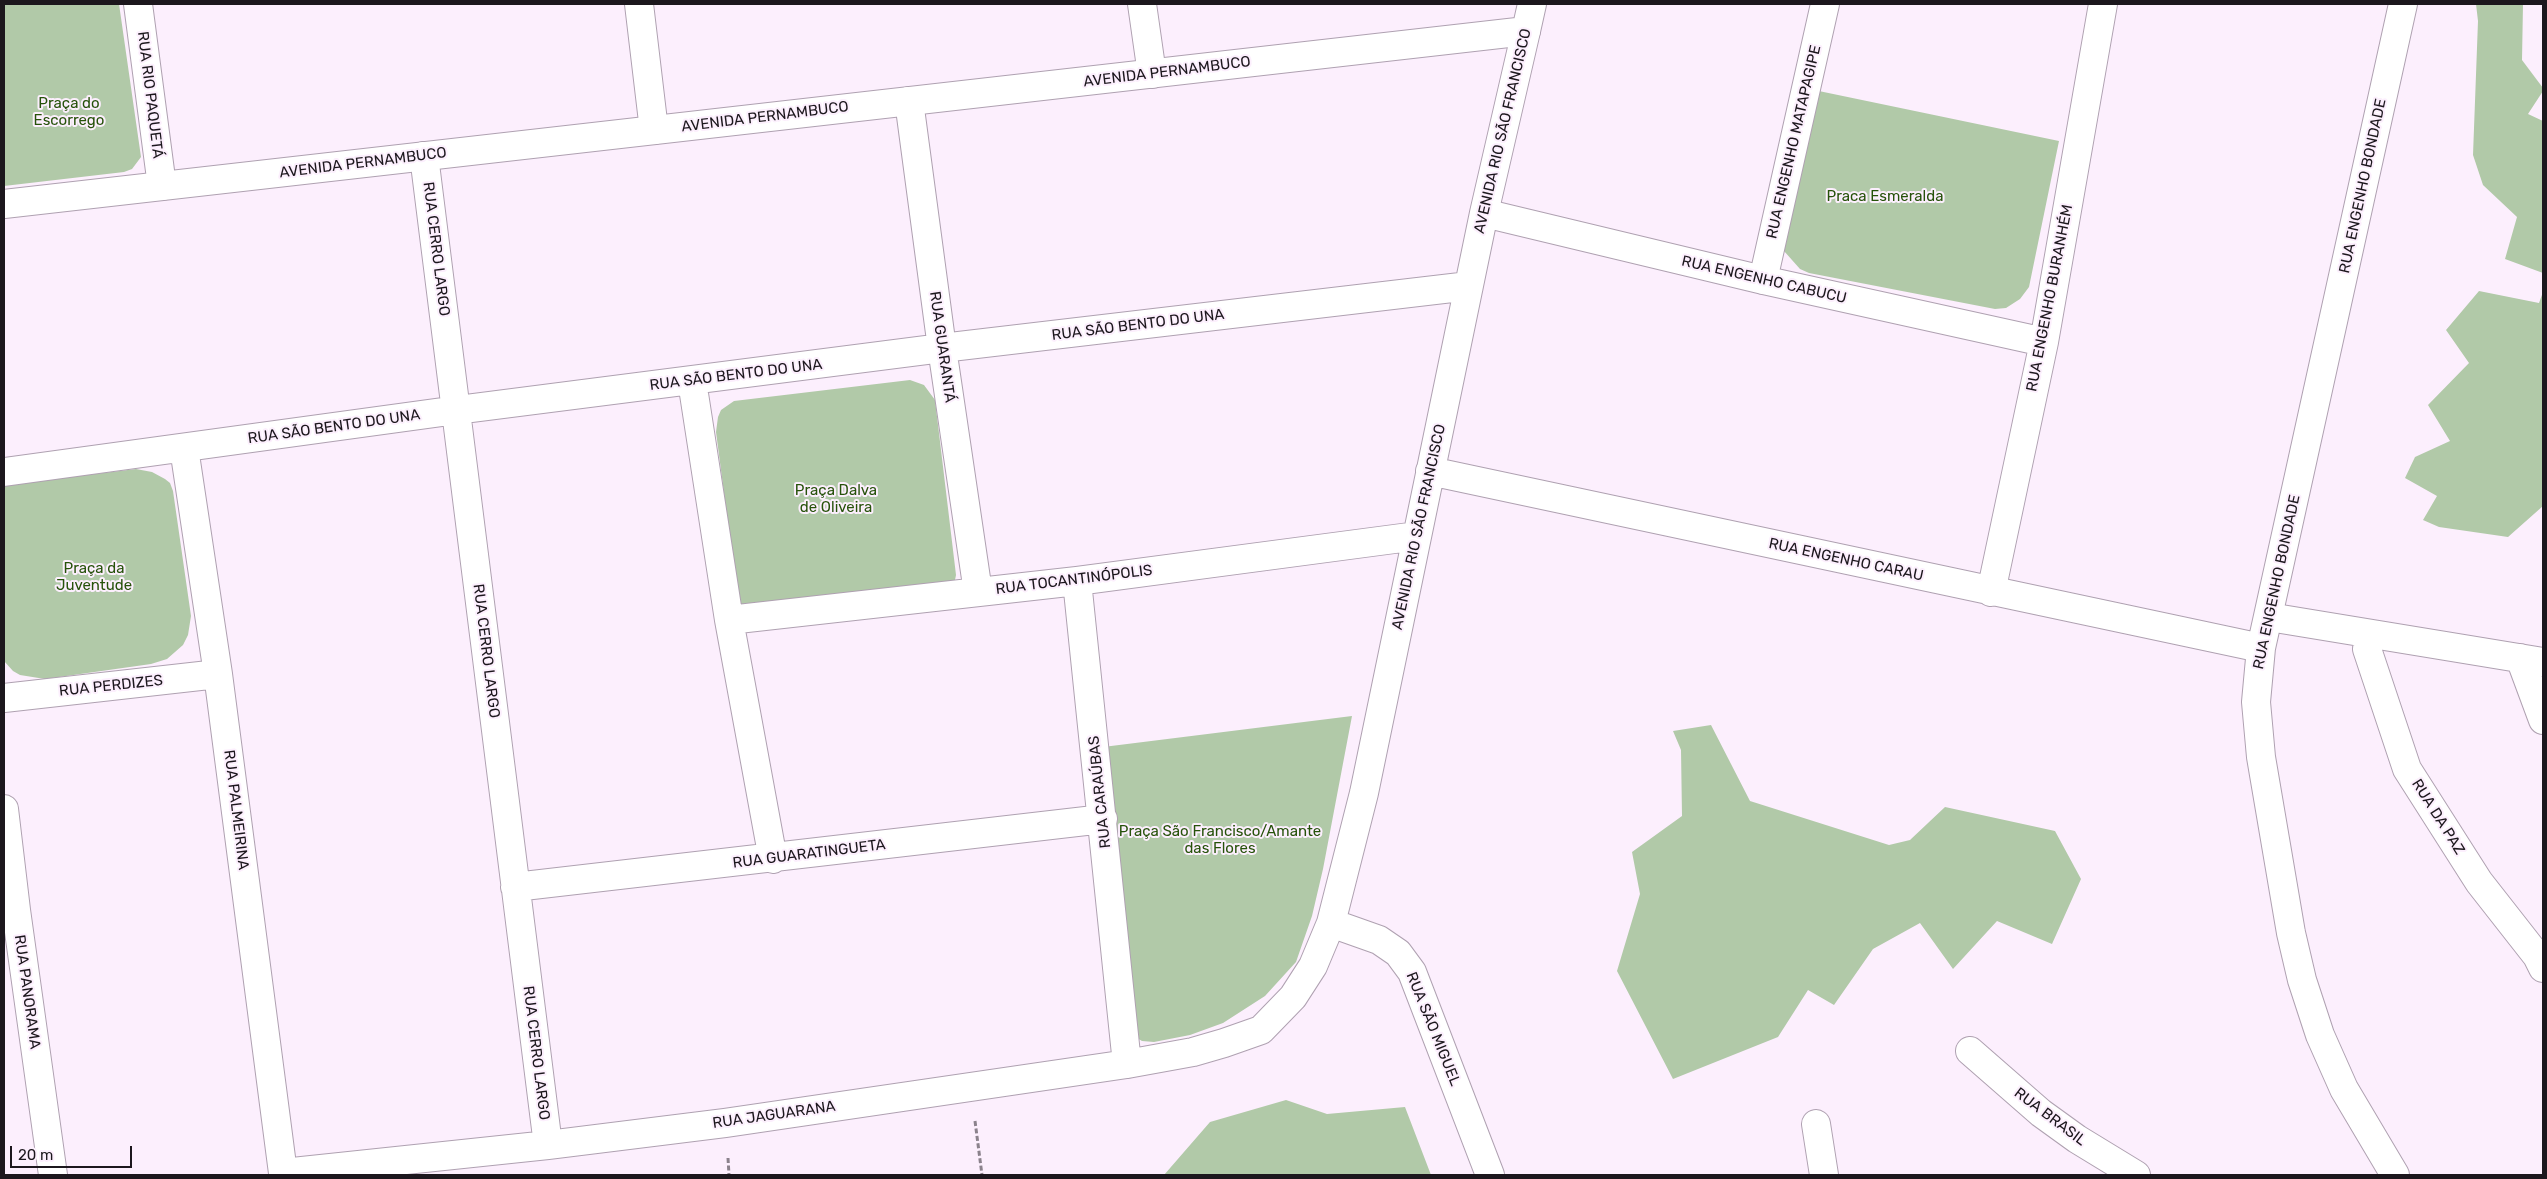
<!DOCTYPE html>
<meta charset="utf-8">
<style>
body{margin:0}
#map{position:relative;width:2547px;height:1179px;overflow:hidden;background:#fceffd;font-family:Rubik,sans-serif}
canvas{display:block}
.frame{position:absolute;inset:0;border:5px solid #1c171d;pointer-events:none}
.scale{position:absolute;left:10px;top:1146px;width:122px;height:22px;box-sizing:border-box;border:2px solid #1c171d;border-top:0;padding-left:6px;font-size:15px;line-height:18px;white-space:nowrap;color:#1c171d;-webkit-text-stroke:4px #fceffd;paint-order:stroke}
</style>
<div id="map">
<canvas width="2547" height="1179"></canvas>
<div class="frame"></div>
<div class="scale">20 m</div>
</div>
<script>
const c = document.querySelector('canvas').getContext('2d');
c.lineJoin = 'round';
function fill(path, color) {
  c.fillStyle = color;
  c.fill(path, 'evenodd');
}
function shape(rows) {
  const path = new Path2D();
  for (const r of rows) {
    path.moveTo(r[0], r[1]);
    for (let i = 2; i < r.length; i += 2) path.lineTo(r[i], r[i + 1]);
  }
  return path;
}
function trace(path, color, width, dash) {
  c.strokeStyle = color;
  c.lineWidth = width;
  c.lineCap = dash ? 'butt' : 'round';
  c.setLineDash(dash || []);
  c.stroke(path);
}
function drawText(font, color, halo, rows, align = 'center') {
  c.font = font + ' Rubik,sans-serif';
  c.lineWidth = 4;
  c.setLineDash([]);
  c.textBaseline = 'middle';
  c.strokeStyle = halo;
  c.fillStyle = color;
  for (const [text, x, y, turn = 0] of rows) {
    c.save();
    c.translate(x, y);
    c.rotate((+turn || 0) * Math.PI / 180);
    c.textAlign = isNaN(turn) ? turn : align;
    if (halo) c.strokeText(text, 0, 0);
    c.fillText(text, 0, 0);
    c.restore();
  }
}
fill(shape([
 [4,4,119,4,141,157,132,169,124,172,4,186],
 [2476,4,2523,4,2522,60,2543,88,2543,91,2528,114,2543,121,2543,273,2505,259,2517,217,2483,185,2473,155,2478,21],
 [1814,90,2059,141,2029,287,2020,299,2006,308,1995,309,1809,273,1800,269,1784,251,1782,243],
 [2479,291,2539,303,2543,292,2543,506,2508,537,2439,527,2423,520,2437,496,2405,478,2415,457,2450,441,2428,405,2469,363,2446,330],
 [910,380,924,385,935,400,956,575,954,585,739,607,716,432,718,417,721,410,734,401],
 [136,469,152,472,165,479,170,483,173,491,191,616,188,635,183,645,167,659,151,664,45,679,20,675,13,671,4,661,4,485],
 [1352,716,1323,869,1312,916,1296,962,1265,996,1223,1023,1190,1035,1154,1042,1142,1041,1137,1038,1103,747],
 [1711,725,1750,801,1889,845,1910,840,1945,807,2055,831,2081,879,2052,944,1997,921,1953,969,1920,923,1873,949,1834,1005,1808,990,1778,1037,1673,1079,1617,971,1640,894,1632,852,1682,816,1681,750,1673,731],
 [1286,1100,1327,1114,1405,1107,1431,1175,1164,1175,1210,1122]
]), '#b1c9a8');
const minor = shape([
 [138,4,162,186],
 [639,4,654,130],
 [1142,4,1152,74],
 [909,101,942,348,978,592],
 [424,156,548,1145],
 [1484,213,1763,280,2044,342],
 [1763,280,1825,4],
 [692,381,729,620,773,859],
 [184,448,218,674,283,1173,548,1145,725,1123,1127,1064,1193,1052,1224,1043,1261,1030,1293,997,1313,966,1331,923,1364,793,1484,213,1526,31],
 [1430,471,2261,648],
 [4,472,457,410,942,348,1469,286],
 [1077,581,1127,1064],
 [1991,592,2044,342,2103,4],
 [2269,617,2543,662],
 [729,620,1077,581,1417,536],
 [2367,649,2407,769,2479,882,2537,956,2543,968],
 [2520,658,2543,720],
 [4,698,218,674],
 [4,809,16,910,53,1175],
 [515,887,1103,819],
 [1331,923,1379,940,1398,953,1412,972,1490,1175],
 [1970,1051,2041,1113,2077,1139,2136,1175],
 [1816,1124,1824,1175],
 [2395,1175,2344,1089,2320,1035,2302,980,2291,933,2261,757,2256,702,2261,648,2403,4]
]);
const major = shape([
 [4,204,1526,31,1532,4]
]);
trace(minor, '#afa1b1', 30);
trace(major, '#afa1b1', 30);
trace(shape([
 [975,1121,982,1175],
 [728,1158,729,1175]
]), '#8b828c', 3, [5, 2.5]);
trace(minor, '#fff', 28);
trace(major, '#fff', 28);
drawText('15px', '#1c171d', '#fceffd', [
 ["AVENIDA PERNAMBUCO",1167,72,-7],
 ["RUA RIO PAQUETÁ",150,95,83],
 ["AVENIDA PERNAMBUCO",765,117,-7],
 ["AVENIDA RIO SÃO FRANCISCO",1503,131,-77],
 ["RUA ENGENHO MATAPAGIPE",1794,142,-77],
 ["AVENIDA PERNAMBUCO",363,163,-7],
 ["RUA ENGENHO BONDADE",2363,186,-78],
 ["RUA CERRO LARGO",436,249,83],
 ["RUA ENGENHO CABUCU",1764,280,13],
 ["RUA ENGENHO BURANHÉM",2050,298,-79],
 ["RUA SÃO BENTO DO UNA",1138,325,-7],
 ["RUA GUARANTÁ",942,347,82],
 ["RUA SÃO BENTO DO UNA",736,375,-7],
 ["RUA SÃO BENTO DO UNA",334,427,-8],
 ["AVENIDA RIO SÃO FRANCISCO",1419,527,-78],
 ["RUA ENGENHO CARAU",1846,560,12],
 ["RUA TOCANTINÓPOLIS",1074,580,-7],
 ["RUA ENGENHO BONDADE",2277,582,-78],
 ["RUA CERRO LARGO",486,651,83],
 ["RUA PERDIZES",111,686,-6],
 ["RUA CARAÚBAS",1100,792,-96],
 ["RUA PALMEIRINA",236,810,83],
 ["RUA DA PAZ",2438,817,58],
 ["RUA GUARATINGUETA",809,854,-7],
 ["RUA PANORAMA",27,992,82],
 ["RUA SÃO MIGUEL",1433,1029,68],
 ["RUA CERRO LARGO",536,1053,83],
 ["RUA JAGUARANA",774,1115,-8],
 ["RUA BRASIL",2050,1117,37]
]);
drawText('15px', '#26520a', '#fceffd', [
 ["Praça do",69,104],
 ["Escorrego",69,121],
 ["Praca Esmeralda",1885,197],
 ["Praça Dalva",836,491],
 ["de Oliveira",836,508],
 ["Praça da",94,569],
 ["Juventude",94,586],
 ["Praça São Francisco/Amante",1220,832],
 ["das Flores",1220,849]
]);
</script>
